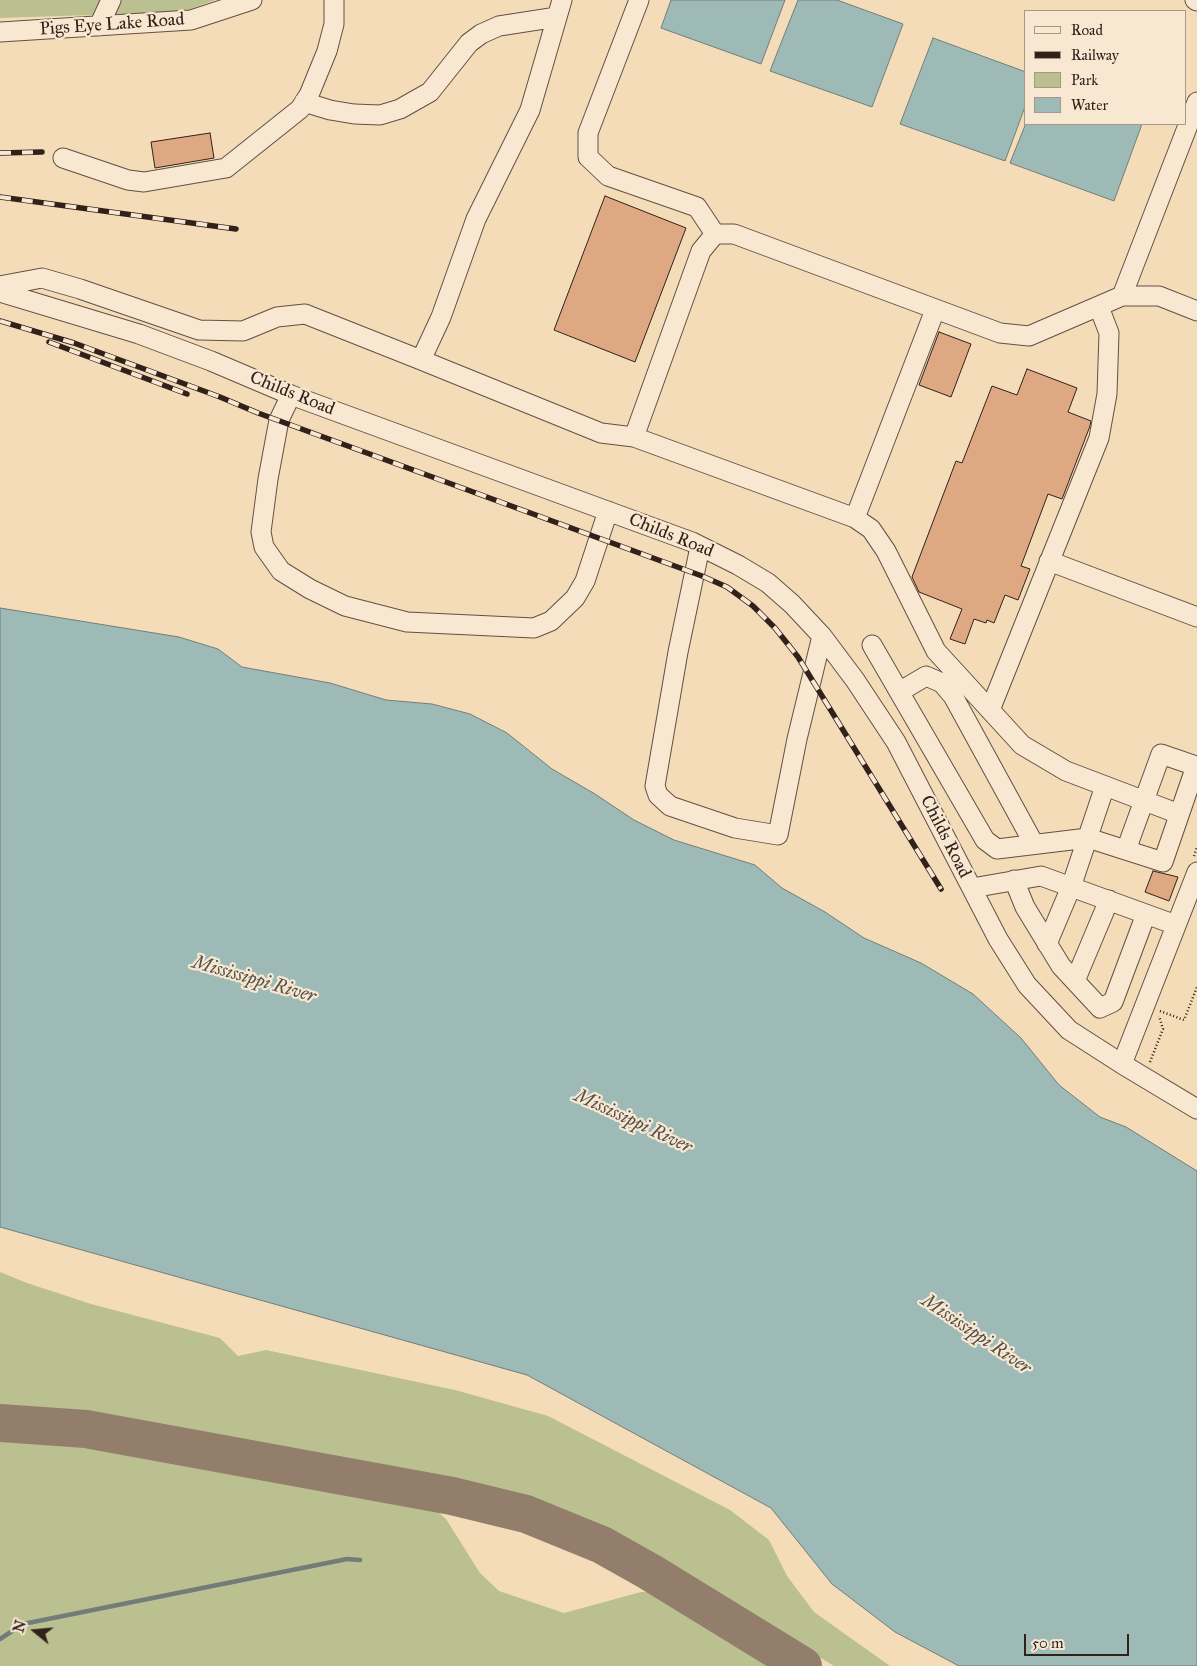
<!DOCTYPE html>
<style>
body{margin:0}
#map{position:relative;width:1197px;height:1666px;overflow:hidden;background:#f4dcb8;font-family:"IM FELL Great Primer",serif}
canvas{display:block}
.legend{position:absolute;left:1024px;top:10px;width:162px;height:115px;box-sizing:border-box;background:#f8e8d1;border:1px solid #a89888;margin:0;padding:6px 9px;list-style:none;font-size:15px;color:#31211b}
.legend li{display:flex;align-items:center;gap:10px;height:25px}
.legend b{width:25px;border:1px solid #a89888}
.north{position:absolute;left:10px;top:1606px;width:50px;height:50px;-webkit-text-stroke:4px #f8e8d1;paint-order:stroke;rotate:287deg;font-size:14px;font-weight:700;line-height:20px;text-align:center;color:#31211b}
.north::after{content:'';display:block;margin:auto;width:18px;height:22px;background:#31211b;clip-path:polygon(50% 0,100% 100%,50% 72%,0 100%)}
.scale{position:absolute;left:1024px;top:1634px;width:105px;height:22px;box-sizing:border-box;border:2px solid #31211b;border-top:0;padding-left:6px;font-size:15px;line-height:18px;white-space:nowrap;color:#31211b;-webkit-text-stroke:4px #f8e8d1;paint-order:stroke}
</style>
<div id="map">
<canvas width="1197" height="1666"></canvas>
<ul class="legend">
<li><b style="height:6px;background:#f8e8d1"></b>Road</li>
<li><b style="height:6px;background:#31211b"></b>Railway</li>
<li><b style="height:14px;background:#bac090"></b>Park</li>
<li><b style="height:14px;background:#9ebab7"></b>Water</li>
</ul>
<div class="north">N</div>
<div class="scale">50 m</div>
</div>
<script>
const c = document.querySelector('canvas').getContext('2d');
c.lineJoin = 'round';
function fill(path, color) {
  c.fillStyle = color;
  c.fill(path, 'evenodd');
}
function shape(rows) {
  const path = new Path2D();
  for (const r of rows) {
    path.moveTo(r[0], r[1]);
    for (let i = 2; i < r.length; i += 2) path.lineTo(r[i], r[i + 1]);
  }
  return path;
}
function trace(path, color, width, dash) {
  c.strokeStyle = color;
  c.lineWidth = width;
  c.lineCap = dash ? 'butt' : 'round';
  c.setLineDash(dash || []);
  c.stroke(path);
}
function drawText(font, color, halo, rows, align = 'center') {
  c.font = font + ' "IM FELL Great Primer",serif';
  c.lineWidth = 4.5;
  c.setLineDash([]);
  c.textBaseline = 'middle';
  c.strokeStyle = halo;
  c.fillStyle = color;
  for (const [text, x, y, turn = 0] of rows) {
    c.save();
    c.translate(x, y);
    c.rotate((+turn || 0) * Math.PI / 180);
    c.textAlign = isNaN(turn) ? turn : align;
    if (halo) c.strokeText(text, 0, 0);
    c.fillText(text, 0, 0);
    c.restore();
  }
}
fill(shape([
 [0,0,215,0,182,12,0,18],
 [0,1272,27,1283,91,1304,220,1338,238,1356,266,1350,455,1390,548,1416,730,1510,769,1540,787,1576,814,1612,890,1666,834,1666,643,1549,601,1527,556,1508,499,1490,81,1411,0,1406],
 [0,1439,43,1440,91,1446,429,1508,437,1511,446,1519,480,1573,499,1591,564,1613,641,1592,648,1592,773,1666,0,1666]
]), '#bac090');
const water = shape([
 [671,0,785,0,761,64,661,28,671,0],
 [798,0,837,0,903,24,872,107,770,71,798,0],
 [933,38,1026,72,1026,104,1005,161,900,124,933,38],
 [1026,123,1142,124,1114,201,1010,163,1026,123],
 [0,608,179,637,218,649,242,667,330,683,386,700,432,704,470,714,507,733,552,769,595,794,634,820,674,840,755,865,782,888,825,912,864,938,921,963,973,994,1021,1038,1059,1085,1100,1117,1126,1127,1197,1171,1197,1666,959,1666,895,1632,832,1584,771,1508,527,1375,0,1227,0,608]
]);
fill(water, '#9ebab7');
trace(water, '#727d79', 1);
trace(shape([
 [0,1639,23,1624,347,1559,360,1560]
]), '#727d79', 4.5);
trace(shape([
 [0,1423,86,1429,452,1496,526,1514,602,1545,650,1572,803,1666]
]), '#927e6a', 38);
const building = shape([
 [210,133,214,158,155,168,151,142,210,133],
 [605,196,686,228,635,362,554,330,605,196],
 [939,332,971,344,951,397,919,385,939,332],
 [1027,369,1077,388,1068,412,1091,421,1090,426,1062,499,1048,494,1021,566,1030,569,1018,600,1005,595,994,623,987,620,986,623,974,619,965,644,950,639,962,609,919,592,912,577,956,461,962,463,992,386,1017,395,1027,369],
 [1153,871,1178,877,1169,901,1145,892,1153,871]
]);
fill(building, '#dea882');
trace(building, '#31211b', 1);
const minor = shape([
 [1195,0,1197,1],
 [99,26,111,0],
 [0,32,191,20,252,0],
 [304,102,330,110,354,114,380,115,400,109,430,92,469,43,481,34,499,26,557,17],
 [63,158,128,180,144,182,226,168,300,109,309,95,327,51,334,24,334,0],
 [715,234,734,234,1000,333,1029,336,1122,296,1159,296,1197,311],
 [0,286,42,278,80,289,199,330,243,331,277,317,305,314,421,360,441,317,476,219,530,110,562,0],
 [0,292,139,334,211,361,291,395,692,542,738,565,768,583,792,604,822,636,855,680,896,742,998,939,1027,985,1069,1030,1122,1064,1197,1109],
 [1122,296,1197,102],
 [421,360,601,433,634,437,855,518,935,310],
 [291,395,279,420,268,479,261,532,264,547,281,571,310,589,345,606,407,622,534,628,551,621,575,598,585,581,608,511],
 [634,437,701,251,715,234,697,207,608,176,588,157,588,133,639,0],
 [855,518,871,529,886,551,936,651,1022,745,1066,771,1179,814],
 [700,547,678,652,655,786,658,795,670,806,735,828,778,835,797,739,822,636],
 [1049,561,1197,617],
 [872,645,985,840,997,849,1088,838,1163,862,1196,766,1161,754,1126,850],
 [899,692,926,676,942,683,953,696,1034,844],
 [990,710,1099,438,1107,394,1109,333,1099,307],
 [1014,880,1025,907,1061,966,1100,1008,1113,1002,1146,914],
 [972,888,1041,876,1176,925],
 [1047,944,1071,887,1105,786],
 [1075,981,1109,900],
 [1122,1064,1197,872]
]);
trace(minor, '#625042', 21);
trace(shape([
 [1194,856,1197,847],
 [1160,1011,1184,1020,1197,987],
 [1150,1062,1163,1029,1159,1016]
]), '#31211b', 2.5, [1, 2.5]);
trace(minor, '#f8e8d1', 19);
const rail = shape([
 [0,153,42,152],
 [0,197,236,229],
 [0,321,74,343,220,397,258,413,702,576,727,587,753,606,775,628,798,657,941,889],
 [49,342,187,394]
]);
trace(rail, '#31211b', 5.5);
trace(rail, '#f8e8d1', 4, [11]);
drawText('18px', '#31211b', '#f8e8d1', [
 ["Pigs Eye Lake Road",112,25,-4],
 ["Childs Road",292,394,22],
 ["Childs Road",671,536,22],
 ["Childs Road",945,837,63]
]);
drawText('italic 19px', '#524f4a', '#f8e8d1', [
 ["Mississippi River",254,980,16],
 ["Mississippi River",633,1122,25],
 ["Mississippi River",976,1335,34]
]);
</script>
